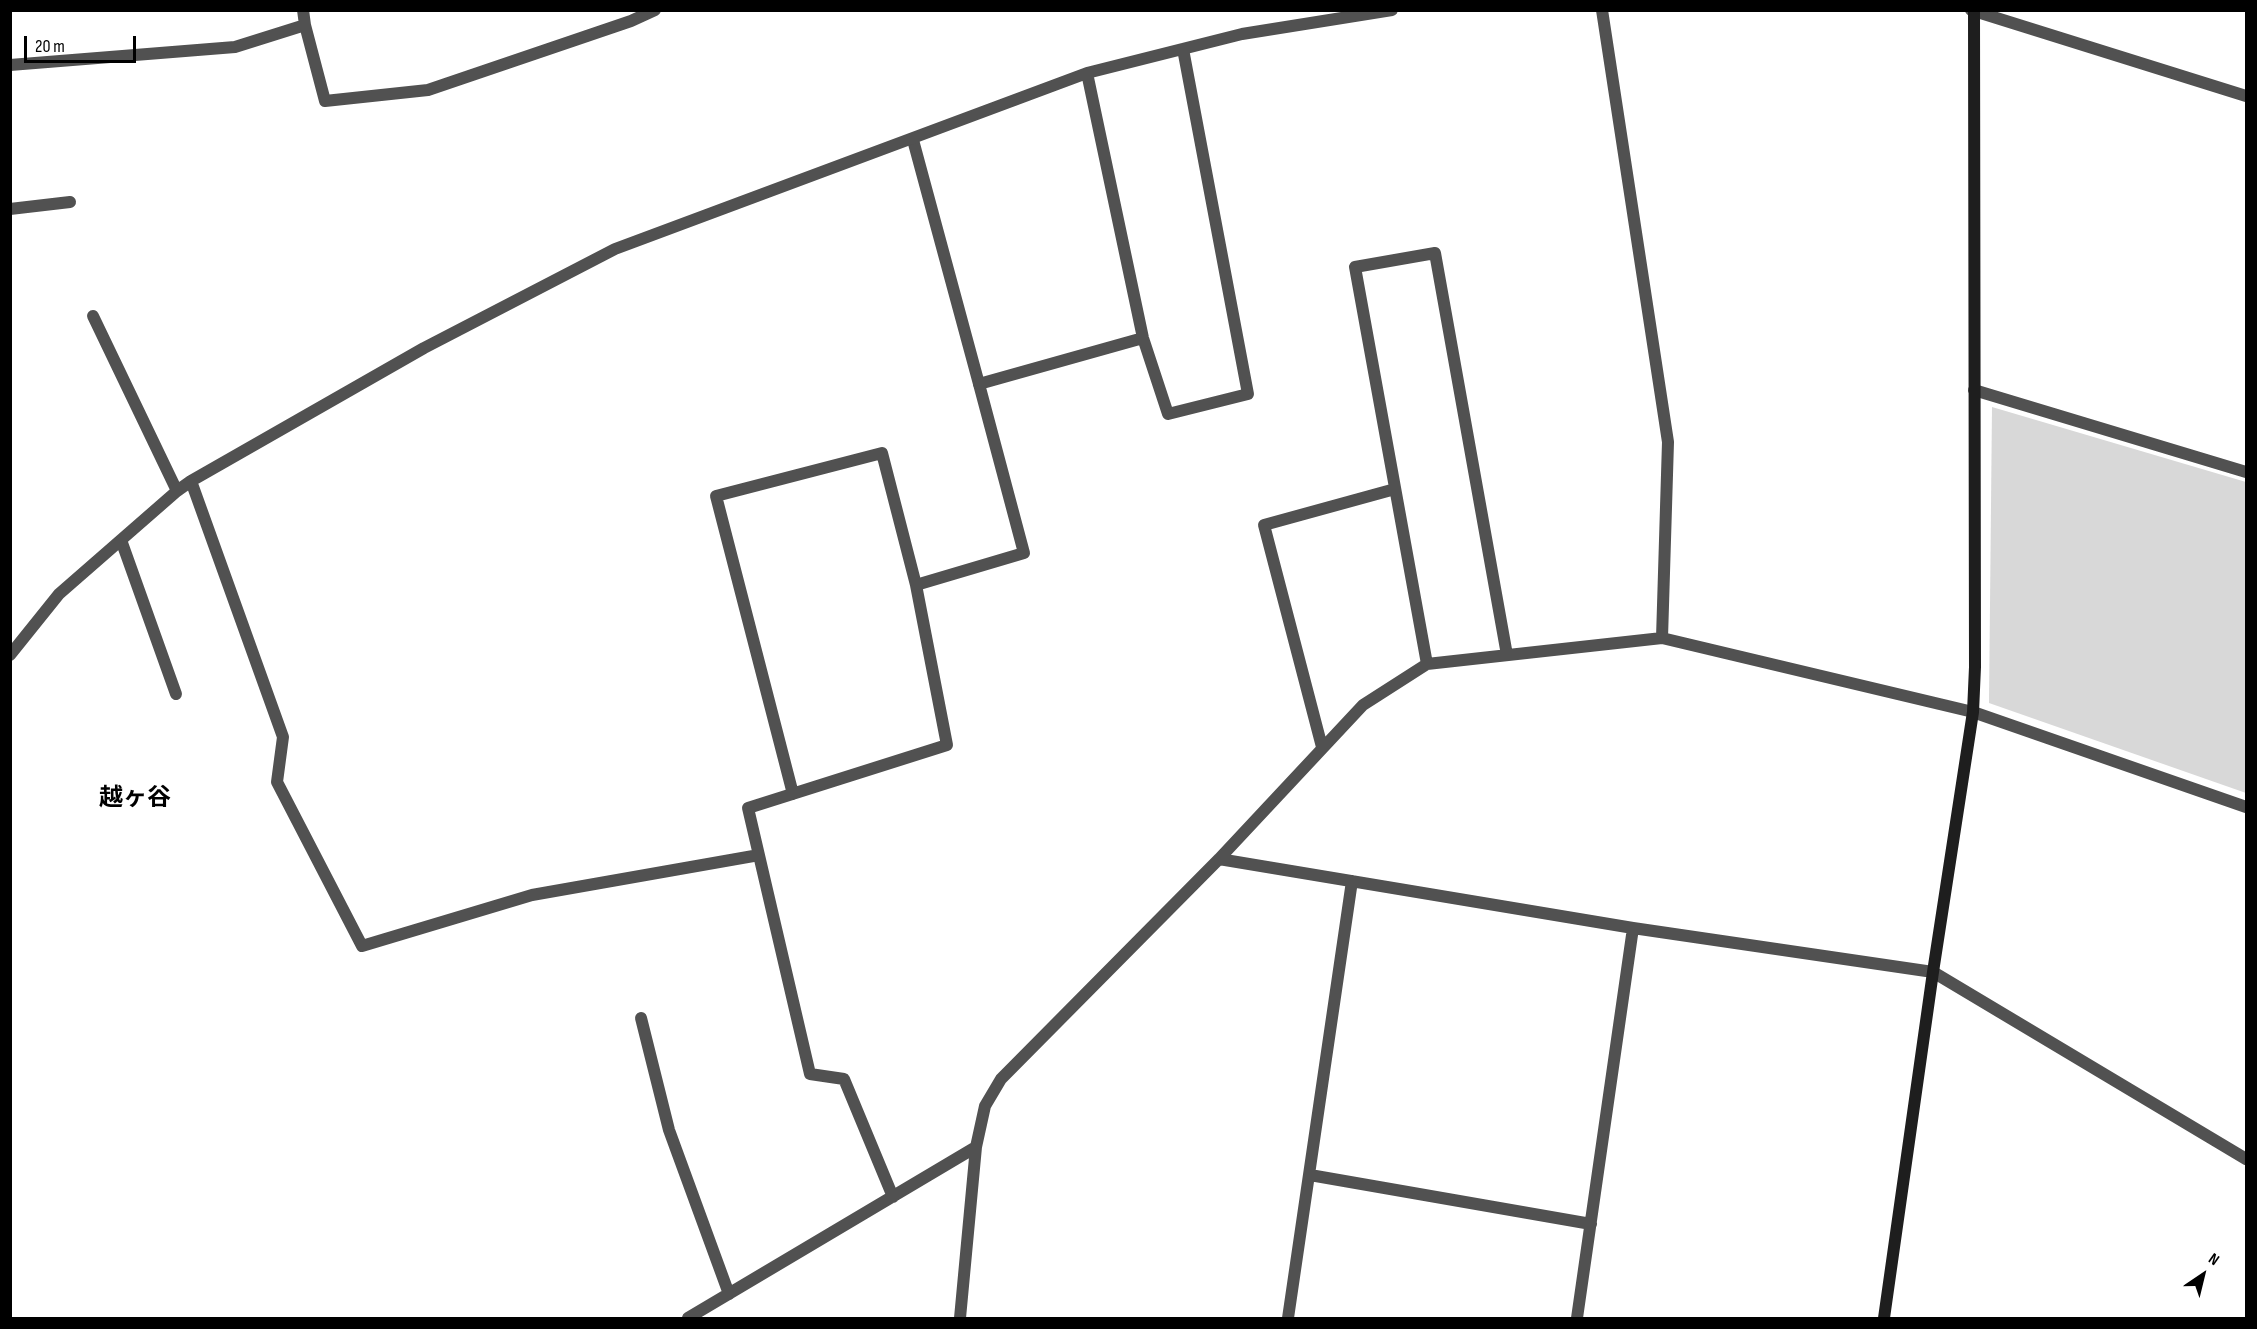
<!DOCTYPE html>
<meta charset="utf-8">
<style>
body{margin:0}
#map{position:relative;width:2257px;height:1329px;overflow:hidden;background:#fff;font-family:"Sofia Sans Condensed",sans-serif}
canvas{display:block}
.frame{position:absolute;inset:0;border:12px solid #000;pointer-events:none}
.north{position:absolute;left:2173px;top:1245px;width:60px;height:60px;-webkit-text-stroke:4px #fff;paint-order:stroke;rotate:35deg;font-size:16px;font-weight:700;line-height:24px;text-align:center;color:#000}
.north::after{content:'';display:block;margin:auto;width:21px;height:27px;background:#000;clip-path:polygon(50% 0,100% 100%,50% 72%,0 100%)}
.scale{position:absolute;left:24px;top:36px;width:112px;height:27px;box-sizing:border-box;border:3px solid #000;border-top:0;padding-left:8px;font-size:18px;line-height:21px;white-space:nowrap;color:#000;-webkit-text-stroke:4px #fff;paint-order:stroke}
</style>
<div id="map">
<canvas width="2257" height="1329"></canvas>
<div class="frame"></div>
<div class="north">N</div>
<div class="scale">20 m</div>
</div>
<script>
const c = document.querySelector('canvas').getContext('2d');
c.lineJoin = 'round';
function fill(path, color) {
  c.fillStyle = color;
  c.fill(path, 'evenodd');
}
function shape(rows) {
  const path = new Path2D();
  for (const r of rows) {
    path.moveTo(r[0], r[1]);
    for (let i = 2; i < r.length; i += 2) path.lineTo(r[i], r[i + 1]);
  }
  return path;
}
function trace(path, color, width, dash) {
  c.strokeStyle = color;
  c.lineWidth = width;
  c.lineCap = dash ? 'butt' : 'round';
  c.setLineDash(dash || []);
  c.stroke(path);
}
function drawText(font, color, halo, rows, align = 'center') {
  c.font = font + ' "Sofia Sans Condensed","Noto Sans JP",sans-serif';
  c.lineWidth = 5;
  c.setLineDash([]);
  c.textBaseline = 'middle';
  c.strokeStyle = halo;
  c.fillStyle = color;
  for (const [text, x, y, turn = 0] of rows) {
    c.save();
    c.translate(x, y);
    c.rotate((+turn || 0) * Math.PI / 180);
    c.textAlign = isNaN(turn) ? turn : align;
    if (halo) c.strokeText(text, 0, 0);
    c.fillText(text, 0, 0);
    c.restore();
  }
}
fill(shape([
 [1992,407,2246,482,2246,793,1989,703]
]), '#d8d8d8');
trace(shape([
 [913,140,979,384]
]), '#515151', 12);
trace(shape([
 [1602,10,1668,442,1662,638],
 [1971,10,2246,96],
 [305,25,325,101,428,90,631,21,655,10],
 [10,65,235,47,305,25,303,10],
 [1087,73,1143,338,1168,414,1248,394,1183,49],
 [10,209,70,202],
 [93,316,177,491],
 [1974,390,2246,472],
 [191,481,283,737,277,782,362,946,532,895,759,855],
 [121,540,176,694],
 [916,585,1024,553,979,384,1143,338],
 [10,655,59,594,177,491,191,481,424,348,615,249,1087,73,1242,34,1392,10],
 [1427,664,1355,267,1435,253,1507,655],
 [1322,747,1264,525,1395,489],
 [793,794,716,496,882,453,916,585,947,745,748,808,810,1074,844,1079,893,1197],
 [1219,859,1633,928,1933,972,2246,1159],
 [641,1018,669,1130,729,1294],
 [1310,1175,1591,1224],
 [688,1318,976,1147,985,1106,1001,1079,1219,859,1363,705,1427,664,1662,638,1973,712,2246,807],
 [960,1318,976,1147],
 [1288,1318,1352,881],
 [1577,1318,1633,928]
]), '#515151', 12);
trace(shape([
 [1884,1318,1933,972,1973,712,1975,667,1974,10]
]), '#1e1e1e', 12);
drawText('bold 24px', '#000', '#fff', [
 ["越ヶ谷",135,799]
]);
</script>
